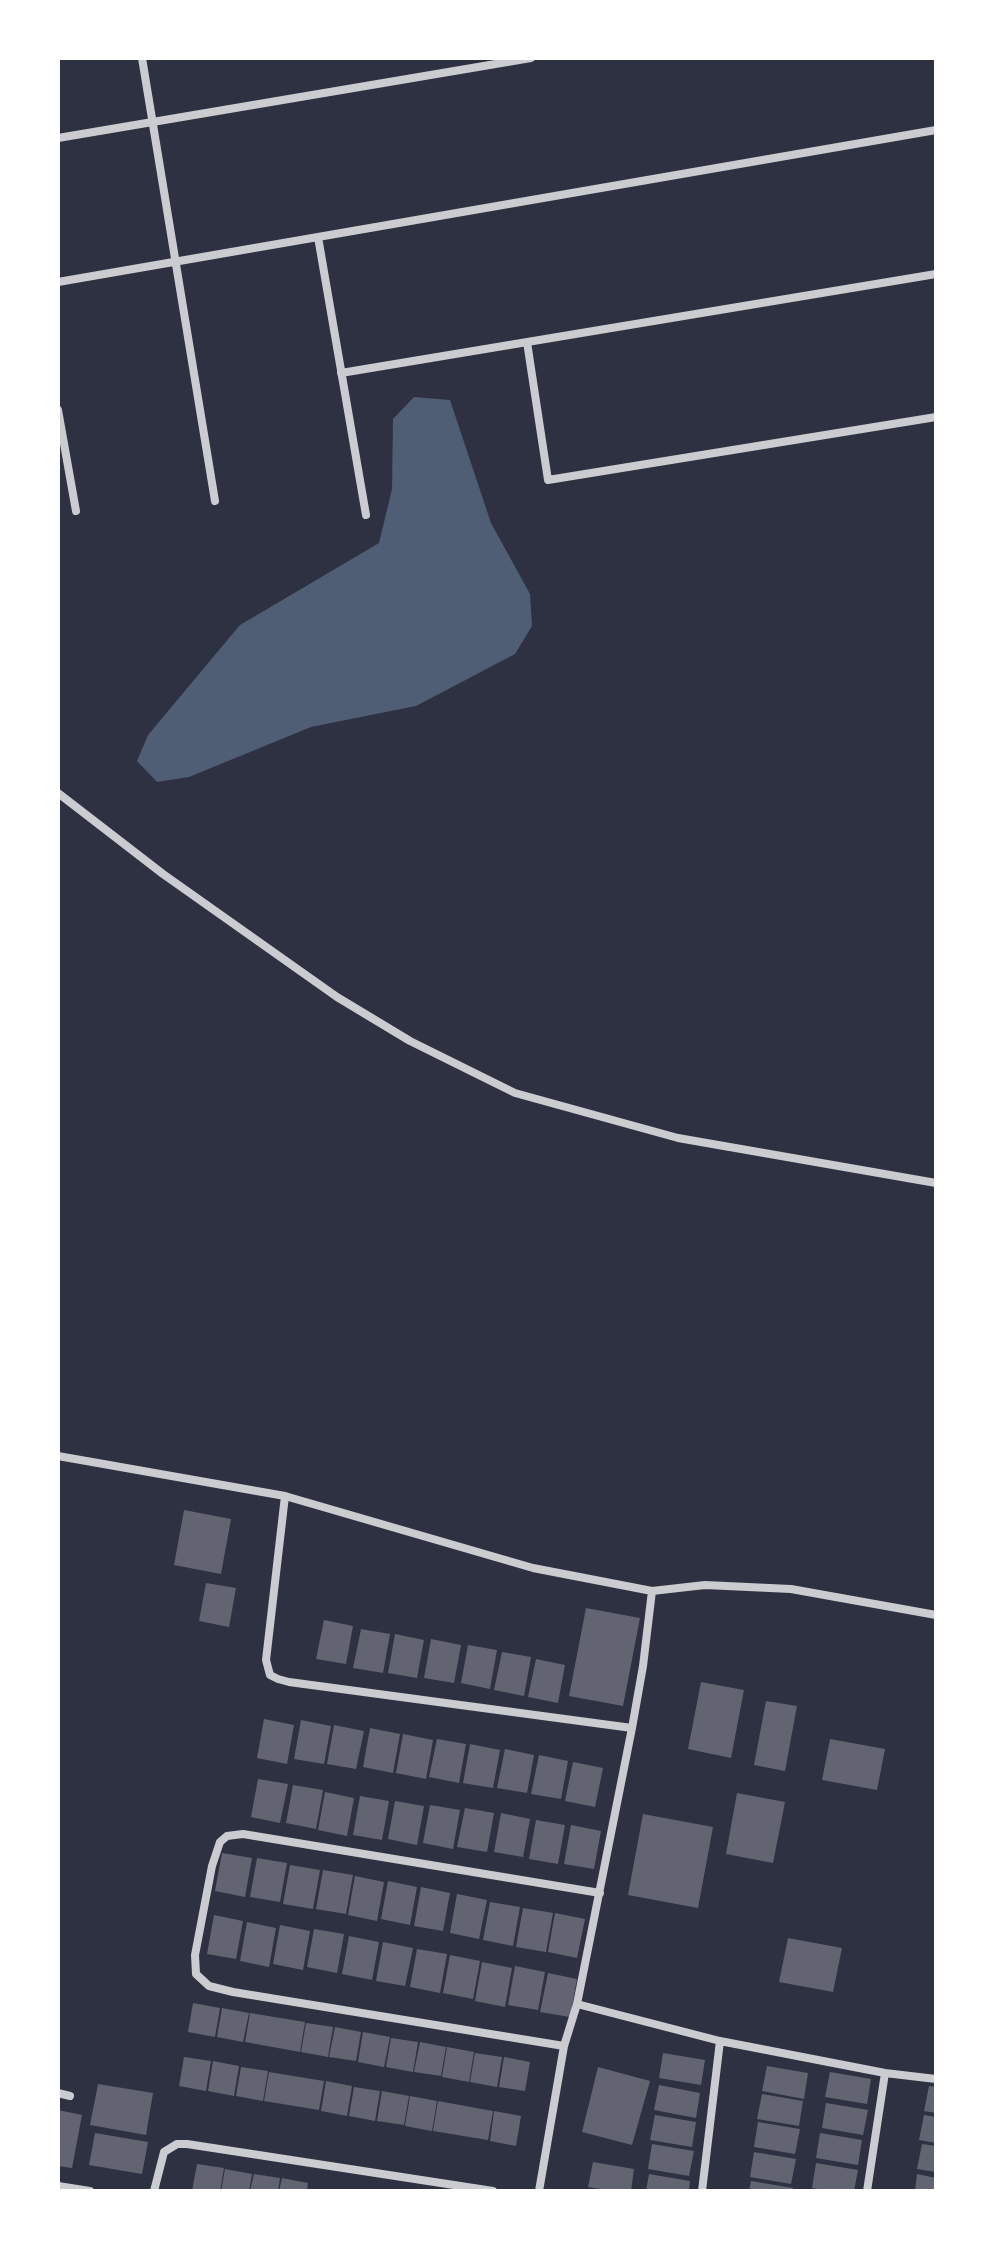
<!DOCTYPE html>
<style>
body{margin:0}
#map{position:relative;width:994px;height:2249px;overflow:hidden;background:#2d3142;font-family:Barlow,sans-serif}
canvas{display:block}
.frame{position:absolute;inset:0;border:60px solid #fff;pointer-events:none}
</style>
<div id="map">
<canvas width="994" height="2249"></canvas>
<div class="frame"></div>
</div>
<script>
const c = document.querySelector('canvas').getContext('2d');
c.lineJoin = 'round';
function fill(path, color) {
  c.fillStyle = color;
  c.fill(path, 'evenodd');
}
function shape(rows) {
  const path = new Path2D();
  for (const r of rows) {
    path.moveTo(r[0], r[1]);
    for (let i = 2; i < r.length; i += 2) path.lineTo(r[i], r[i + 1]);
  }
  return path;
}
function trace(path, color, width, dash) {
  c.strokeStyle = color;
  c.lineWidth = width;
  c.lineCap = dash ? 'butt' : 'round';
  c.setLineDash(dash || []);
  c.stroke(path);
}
fill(shape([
 [414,397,450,400,491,523,530,594,532,626,515,654,416,706,311,727,189,777,157,782,137,761,148,735,240,625,379,543,392,489,393,419]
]), '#4f5d75');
fill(shape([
 [184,1510,231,1519,221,1574,174,1565],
 [206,1583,236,1588,229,1627,199,1621],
 [586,1608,640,1618,623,1706,569,1696],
 [324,1620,353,1626,346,1664,316,1659],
 [361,1629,390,1634,383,1673,353,1668],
 [395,1634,424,1640,417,1678,388,1673],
 [431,1639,461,1645,454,1683,424,1678],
 [468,1645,497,1650,490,1689,461,1683],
 [502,1652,531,1657,524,1696,494,1690],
 [536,1659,565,1665,558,1703,528,1697],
 [701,1682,744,1690,731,1758,688,1749],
 [766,1701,797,1706,785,1771,754,1765],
 [264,1719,294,1725,287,1764,257,1758],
 [301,1720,331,1726,324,1764,294,1759],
 [334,1725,364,1731,356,1769,327,1764],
 [370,1728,400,1734,393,1773,363,1767],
 [403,1734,433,1740,426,1779,396,1773],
 [437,1739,466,1744,459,1783,429,1777],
 [830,1739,885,1749,877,1790,822,1780],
 [470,1744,500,1750,493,1788,463,1783],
 [505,1749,534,1755,527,1793,497,1788],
 [539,1755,568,1761,561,1799,531,1794],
 [573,1762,603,1768,595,1807,565,1801],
 [258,1779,288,1784,280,1823,251,1817],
 [293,1785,323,1790,316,1829,286,1823],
 [325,1792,354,1798,347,1836,318,1830],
 [737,1793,785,1802,773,1863,726,1854],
 [360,1796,389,1801,382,1840,353,1835],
 [395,1801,424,1806,417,1845,388,1839],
 [430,1805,460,1810,453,1849,423,1843],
 [465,1808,494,1813,487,1852,457,1847],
 [501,1813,530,1819,523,1857,494,1852],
 [643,1814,713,1827,698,1908,628,1895],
 [536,1820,565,1825,558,1864,529,1859],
 [571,1825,601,1831,594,1869,564,1864],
 [222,1853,252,1858,245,1897,215,1891],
 [257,1858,287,1863,280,1902,250,1897],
 [290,1865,320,1870,313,1909,283,1904],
 [323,1870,353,1875,346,1914,316,1909],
 [355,1876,384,1882,377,1921,348,1915],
 [388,1881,417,1887,410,1925,381,1919],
 [421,1887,450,1893,443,1931,414,1926],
 [457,1894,487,1900,479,1939,450,1933],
 [490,1902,520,1907,513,1946,483,1940],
 [523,1908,553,1913,546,1952,516,1947],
 [555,1913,585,1919,577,1958,548,1952],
 [214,1915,243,1921,236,1959,207,1954],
 [247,1922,276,1928,269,1967,240,1961],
 [280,1925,310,1931,303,1970,273,1964],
 [314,1929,344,1934,337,1973,307,1967],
 [349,1936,379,1942,372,1980,342,1974],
 [788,1938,842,1948,833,1992,779,1982],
 [383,1942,413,1948,405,1986,376,1981],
 [417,1949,447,1954,440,1993,410,1987],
 [450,1955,480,1961,473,1999,443,1993],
 [482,1962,512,1968,505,2007,475,2001],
 [515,1966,545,1972,538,2010,508,2005],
 [548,1973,577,1979,570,2017,540,2012],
 [193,2003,220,2008,215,2037,188,2032],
 [222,2008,249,2013,243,2042,217,2037],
 [250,2013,305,2022,300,2052,245,2042],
 [306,2023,333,2027,328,2057,301,2052],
 [335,2027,361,2032,356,2061,329,2057],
 [363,2032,390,2037,384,2067,358,2062],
 [391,2038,418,2042,413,2072,386,2067],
 [420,2042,446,2047,441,2076,414,2072],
 [447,2047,474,2052,469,2082,442,2077],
 [475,2053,502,2057,497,2087,470,2082],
 [663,2053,705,2060,701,2085,659,2078],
 [184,2057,211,2061,206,2091,179,2086],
 [504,2057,530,2062,525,2091,499,2087],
 [213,2061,239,2066,234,2096,208,2091],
 [767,2066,808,2073,804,2099,762,2091],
 [241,2067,268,2071,263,2101,236,2096],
 [598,2067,650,2081,632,2145,582,2132],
 [269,2072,324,2081,319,2110,264,2101],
 [830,2072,871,2079,867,2104,825,2097],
 [326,2081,352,2086,347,2116,321,2111],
 [98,2084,153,2093,146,2135,90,2125],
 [659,2085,700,2093,696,2118,654,2110],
 [929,2086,936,2087,936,2113,924,2111],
 [354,2087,380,2091,375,2121,349,2116],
 [382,2091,409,2096,404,2125,377,2121],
 [762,2094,803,2101,799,2126,757,2119],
 [410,2096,437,2101,432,2131,405,2126],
 [438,2101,493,2111,488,2140,433,2131],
 [826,2103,868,2110,863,2135,822,2128],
 [58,2110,82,2115,72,2168,58,2166],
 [494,2111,521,2116,516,2146,490,2141],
 [655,2115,696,2122,692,2147,650,2140],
 [924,2115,936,2117,936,2143,919,2140],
 [758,2122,800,2129,795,2154,754,2147],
 [95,2133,148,2142,142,2174,89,2165],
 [820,2133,862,2140,858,2165,816,2158],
 [652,2144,694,2151,689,2176,648,2169],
 [922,2144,936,2146,936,2172,917,2169],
 [754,2152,796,2159,791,2184,750,2177],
 [593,2162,634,2169,631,2191,612,2191,588,2187],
 [816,2163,858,2170,854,2191,829,2191,812,2188],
 [197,2164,224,2168,220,2191,192,2191],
 [225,2169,252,2174,249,2191,221,2191],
 [254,2174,280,2178,278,2191,250,2191],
 [649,2174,690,2181,689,2191,646,2191],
 [917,2174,936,2178,936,2191,915,2191],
 [282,2178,308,2183,307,2191,279,2191],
 [751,2181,793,2188,792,2191,749,2191]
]), '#626471');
trace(shape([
 [142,58,215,501],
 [58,138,531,58],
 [318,237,366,515],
 [58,282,936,130],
 [527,342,548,480,936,417],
 [341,373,936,274],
 [58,410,76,511],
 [58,793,163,874,337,997,410,1041,515,1093,678,1138,936,1183],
 [58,1456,285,1496],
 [632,1728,289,1682,278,1679,270,1675,266,1660,285,1496,533,1568,652,1591],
 [577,2004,720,2041,885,2073,936,2079],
 [564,2046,233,1992,209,1986,196,1974,195,1955,212,1866,220,1842,227,1836,243,1834,600,1893],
 [58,2093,70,2096],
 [58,2186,90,2191],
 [154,2191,164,2152,177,2144,187,2144,493,2191],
 [539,2191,564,2046,577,2004,632,1728,643,1666,652,1591,705,1585,791,1589,936,1615],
 [702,2191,720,2041],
 [867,2191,885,2073]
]), '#caccd0', 8);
</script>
